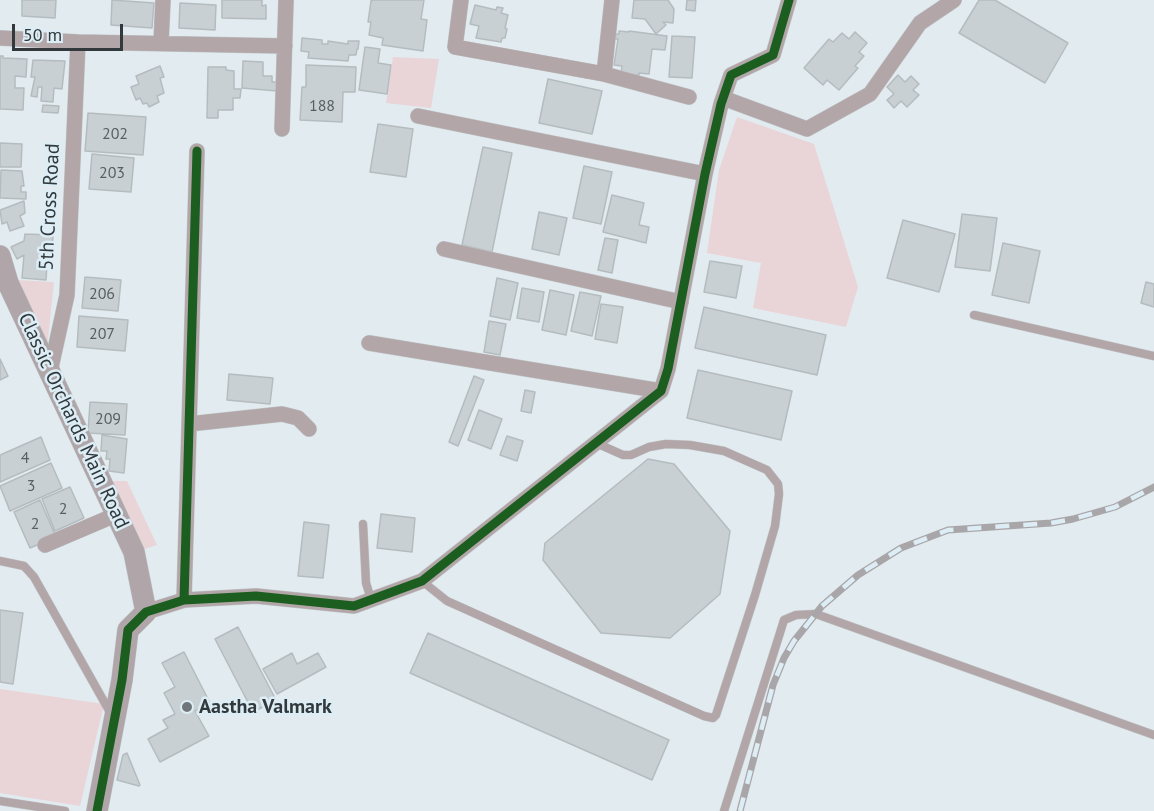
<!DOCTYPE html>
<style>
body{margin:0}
#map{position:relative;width:1154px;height:811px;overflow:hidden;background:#e2ebef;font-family:"PT Sans",sans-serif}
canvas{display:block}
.scale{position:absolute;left:12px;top:24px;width:111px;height:27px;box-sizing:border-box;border:3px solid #32393c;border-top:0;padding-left:8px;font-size:18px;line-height:21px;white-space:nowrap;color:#32393c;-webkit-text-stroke:4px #dcedf5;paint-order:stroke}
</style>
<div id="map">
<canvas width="1154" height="811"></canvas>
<div class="scale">50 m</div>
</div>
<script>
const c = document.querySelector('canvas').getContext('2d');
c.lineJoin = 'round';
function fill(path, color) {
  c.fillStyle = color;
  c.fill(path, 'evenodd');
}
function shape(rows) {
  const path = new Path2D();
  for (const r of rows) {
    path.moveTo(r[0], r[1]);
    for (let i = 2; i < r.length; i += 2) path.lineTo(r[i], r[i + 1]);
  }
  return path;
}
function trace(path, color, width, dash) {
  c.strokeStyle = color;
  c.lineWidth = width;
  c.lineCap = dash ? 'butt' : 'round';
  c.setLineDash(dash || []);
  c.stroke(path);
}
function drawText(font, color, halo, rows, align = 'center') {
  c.font = font + ' "PT Sans",sans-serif';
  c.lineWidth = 5;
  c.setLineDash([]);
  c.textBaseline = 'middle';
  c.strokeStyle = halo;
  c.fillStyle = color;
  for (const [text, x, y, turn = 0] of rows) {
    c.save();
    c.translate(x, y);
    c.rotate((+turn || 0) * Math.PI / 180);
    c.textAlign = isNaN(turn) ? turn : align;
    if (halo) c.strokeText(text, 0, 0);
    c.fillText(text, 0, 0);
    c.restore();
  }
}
fill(shape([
 [393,57,439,59,431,108,386,103],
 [737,117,814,144,858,287,846,327,753,308,761,263,707,253,719,170],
 [16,280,54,282,47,348],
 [109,481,127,481,157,545,138,551],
 [0,689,104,704,80,806,0,793]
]), '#e9d4d8');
const building = shape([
 [22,0,56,0,55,18,22,16,22,0],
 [112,0,154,3,152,28,111,25,112,0],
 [222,0,262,0,262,6,266,5,266,19,222,18,222,0],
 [373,0,424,0,421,19,427,20,423,51,382,45,383,38,369,35,371,22,368,22,371,1,373,0],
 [634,0,668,0,674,9,673,23,663,22,666,25,656,34,645,19,632,18,634,0],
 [687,0,696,0,695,11,686,10,687,0],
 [979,0,995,0,1068,43,1045,83,959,33,979,0],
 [180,3,216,5,215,30,179,28,180,3],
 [475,5,496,10,497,7,503,8,501,13,508,15,505,28,507,29,505,38,502,38,501,42,476,38,479,26,470,24,475,5],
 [619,31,629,32,629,31,667,36,665,50,652,49,649,74,639,73,639,75,621,73,622,66,614,65,618,39,615,39,616,34,619,34,619,31],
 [855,32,867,43,859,52,864,56,855,66,858,68,839,90,827,80,823,85,804,68,829,39,833,42,842,33,849,39,855,32],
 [672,36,695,37,692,78,669,77,672,36],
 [302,38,322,40,322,44,328,44,328,41,348,44,348,41,359,41,358,49,357,49,356,55,349,55,348,61,308,58,309,52,301,51,302,38],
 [365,47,380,49,378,63,391,65,387,94,359,90,365,47],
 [0,56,3,56,3,58,27,59,26,77,15,76,15,88,24,88,23,110,0,109,0,56],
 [33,60,65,61,62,89,54,88,53,102,41,101,42,87,38,87,37,97,31,96,35,77,31,77,33,60],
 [243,61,263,62,263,76,272,76,272,82,277,82,277,91,242,88,243,61],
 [306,65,356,67,355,92,343,92,342,122,300,120,302,87,306,87,306,65],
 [160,66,164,77,160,78,164,93,157,96,159,102,149,107,147,103,143,104,140,98,136,100,131,87,139,84,136,76,160,66],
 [208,67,226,67,226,70,234,71,234,89,241,89,240,98,233,98,233,110,218,110,218,118,207,118,208,67],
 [898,75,905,82,911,76,919,84,913,90,919,95,907,107,901,101,894,108,887,100,894,94,887,87,898,75],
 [548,79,602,91,592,134,539,123,548,79],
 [43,105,59,106,58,113,42,112,43,105],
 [88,113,146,117,143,155,85,151,88,113],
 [378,124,413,129,406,177,370,172,378,124],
 [0,143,22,144,21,167,0,167,0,143],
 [483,147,512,153,492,252,462,245,483,147],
 [92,154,134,158,131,192,89,189,92,154],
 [584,166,612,172,601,224,573,218,584,166],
 [1,170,22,171,24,186,21,186,21,192,26,192,26,199,0,198,1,170],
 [612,195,644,203,639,225,649,227,646,243,603,232,612,195],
 [24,201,25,213,20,216,24,226,10,231,7,222,2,224,0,210,24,201],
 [539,212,567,218,559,255,532,249,539,212],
 [962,214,997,218,990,271,955,267,962,214],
 [903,220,955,234,939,292,887,278,903,220],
 [25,234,53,235,52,248,48,248,46,280,22,278,24,255,17,259,11,247,24,241,25,234],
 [605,238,618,240,612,273,598,270,605,238],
 [1003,243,1040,251,1029,303,992,295,1003,243],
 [710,261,742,266,736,298,704,292,710,261],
 [85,277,121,280,118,311,82,308,85,277],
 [497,278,518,283,510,320,490,316,497,278],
 [1146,282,1154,284,1154,307,1141,303,1146,282],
 [522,288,544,292,539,322,517,318,522,288],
 [550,290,574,295,566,335,542,330,550,290],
 [580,292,601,296,592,336,571,331,580,292],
 [601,304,623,307,617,343,595,339,601,304],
 [704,307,826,335,817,375,695,348,704,307],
 [79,316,128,320,125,351,77,347,79,316],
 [489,321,506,324,500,355,484,352,489,321],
 [0,359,8,376,0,380,0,359],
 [698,370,792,391,781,440,687,418,698,370],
 [229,374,273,378,270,404,227,400,229,374],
 [474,376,484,380,458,446,449,442,474,376],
 [525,390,535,392,531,413,521,411,525,390],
 [90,402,127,404,125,435,88,433,90,402],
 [479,410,502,419,491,449,468,440,479,410],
 [102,435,127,439,124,473,109,471,110,459,106,459,107,451,101,451,102,435],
 [507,436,523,441,517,461,500,455,507,436],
 [41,437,50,460,0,482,0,455,41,437],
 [648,459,674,464,730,531,720,594,670,638,601,633,543,560,545,543,648,459],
 [51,463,62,488,10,511,0,486,51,463],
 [70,487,84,518,55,531,42,499,70,487],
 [40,500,56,537,30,548,14,512,40,500],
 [381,514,415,518,412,552,377,548,381,514],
 [304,522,329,525,323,578,298,576,304,522],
 [0,610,23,613,13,684,0,682,0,610],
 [238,627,276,700,253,712,215,639,238,627],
 [428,633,669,740,652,780,410,673,428,633],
 [184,652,210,703,195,711,209,736,160,762,148,739,168,728,163,720,175,714,164,693,175,687,162,663,184,652],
 [292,653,297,664,318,653,326,667,277,694,263,669,292,653],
 [127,753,140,785,139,786,117,780,123,755,127,753]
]);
fill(building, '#c9d0d4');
trace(building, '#b4bcbf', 1.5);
const lane = shape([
 [974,315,1154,356],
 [363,524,366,583,371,599],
 [0,561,24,566,34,577,111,714],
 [422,581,447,601,704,716,713,718,716,715,755,595,775,526,779,494,778,484,767,470,724,451,690,445,666,444,649,447,631,455,623,455,596,443],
 [0,801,65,811],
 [724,811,784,620,796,615,816,614,1154,735]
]);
const street = shape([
 [461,0,455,47,604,74,689,97],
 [0,38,78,42,285,46],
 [161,43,163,0],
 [604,74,612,0],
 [723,98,807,129,870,94,920,23,954,0],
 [418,116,705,174],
 [282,129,286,0],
 [444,249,681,302],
 [369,343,661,391],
 [50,372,67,295,78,42],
 [189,424,282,414,298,418,309,429],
 [45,545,106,519],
 [184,600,197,151],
 [146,612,184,600,256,596,354,606,422,581,661,391,668,369,705,174,721,104,731,75,773,55,789,0]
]);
const secondary = shape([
 [0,256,8,283,134,552,146,612,128,630,122,680,97,811]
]);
trace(lane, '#c0c7ca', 9);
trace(street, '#c0c7ca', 16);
trace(secondary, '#c0c7ca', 22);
trace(lane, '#b3a6a8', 8);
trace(street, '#b3a6a8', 15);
trace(secondary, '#b0a5a8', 21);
const rail = shape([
 [740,811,773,685,784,658,794,641,822,606,858,575,901,548,948,530,1051,523,1073,519,1115,507,1154,487]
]);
trace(rail, '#a9a6a9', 7);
trace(rail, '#dcedf5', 4.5, [14]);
trace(shape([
 [184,600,197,151],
 [97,811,122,680,128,630,146,612,184,600,256,596,354,606,422,581,661,391,668,369,705,174,721,104,731,75,773,55,789,0]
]), '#1b5e20', 9);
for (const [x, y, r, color] of [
 [187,707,6,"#70777b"]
]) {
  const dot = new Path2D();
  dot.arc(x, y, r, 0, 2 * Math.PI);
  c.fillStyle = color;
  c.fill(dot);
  trace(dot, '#dcedf5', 2);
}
drawText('16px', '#585f62', null, [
 ["188",322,106],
 ["202",115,134],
 ["203",112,173],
 ["206",102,294],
 ["207",102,334],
 ["209",108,419],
 ["4",25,458],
 ["3",31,486],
 ["2",63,509],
 ["2",35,524]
]);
drawText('20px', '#32393c', '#dcedf5', [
 ["5th Cross Road",50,207,-87],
 ["Classic Orchards Main Road",73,421,65]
]);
drawText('bold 20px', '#32393c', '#dcedf5', [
 ["Aastha Valmark",199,707]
], 'left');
</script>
